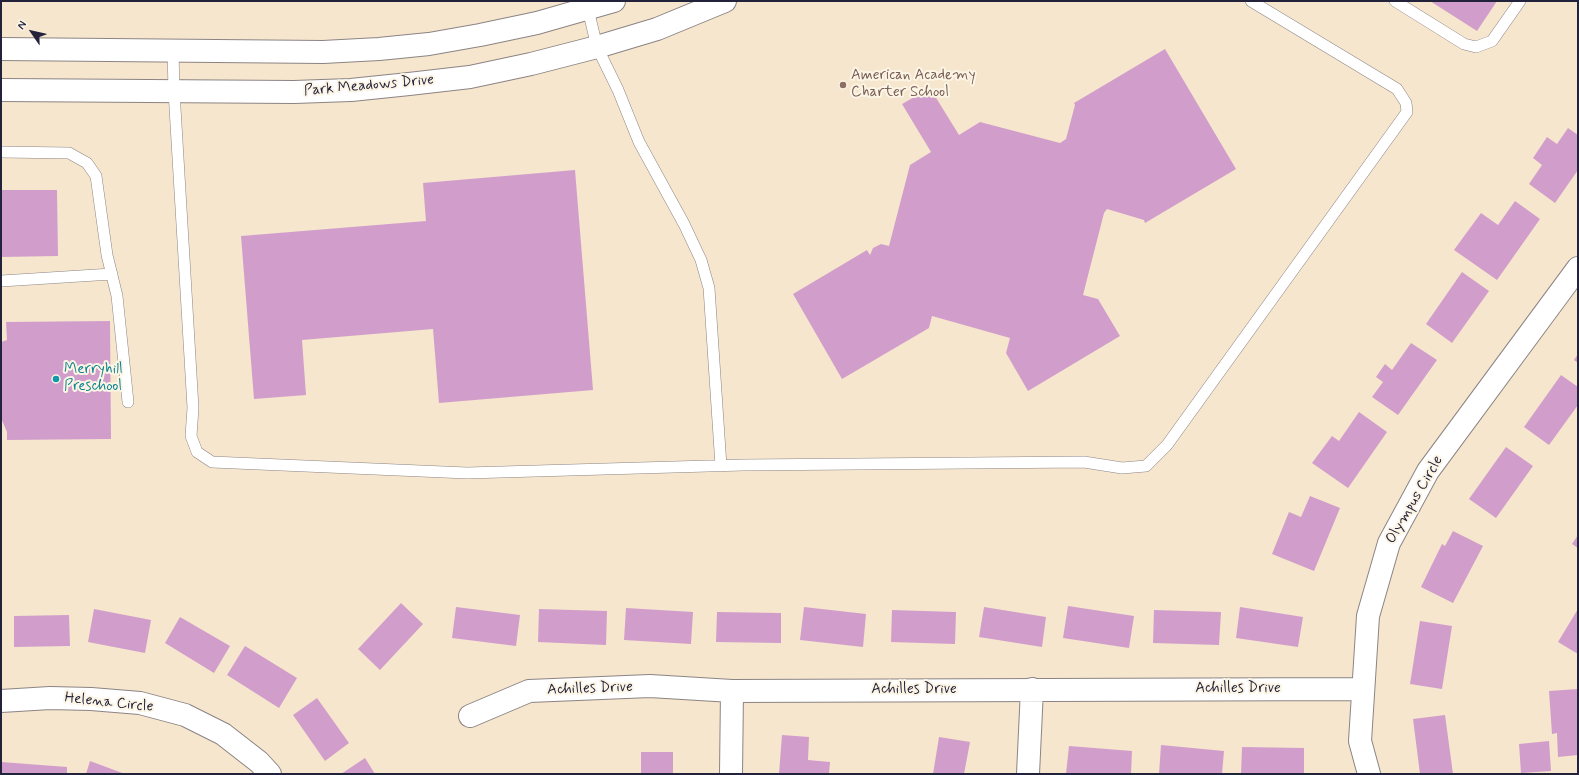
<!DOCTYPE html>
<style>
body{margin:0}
#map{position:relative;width:1579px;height:775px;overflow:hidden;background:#f6e6cd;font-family:Mynerve,sans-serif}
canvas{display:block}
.frame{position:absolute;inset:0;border:2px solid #22223b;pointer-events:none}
.north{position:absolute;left:12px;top:12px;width:40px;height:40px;-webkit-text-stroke:3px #fcf5e5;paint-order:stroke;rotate:304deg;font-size:11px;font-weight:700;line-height:16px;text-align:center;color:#22223b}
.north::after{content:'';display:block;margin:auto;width:14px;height:18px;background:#22223b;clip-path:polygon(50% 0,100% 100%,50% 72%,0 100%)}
</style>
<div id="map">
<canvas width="1579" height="775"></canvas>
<div class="frame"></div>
<div class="north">N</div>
</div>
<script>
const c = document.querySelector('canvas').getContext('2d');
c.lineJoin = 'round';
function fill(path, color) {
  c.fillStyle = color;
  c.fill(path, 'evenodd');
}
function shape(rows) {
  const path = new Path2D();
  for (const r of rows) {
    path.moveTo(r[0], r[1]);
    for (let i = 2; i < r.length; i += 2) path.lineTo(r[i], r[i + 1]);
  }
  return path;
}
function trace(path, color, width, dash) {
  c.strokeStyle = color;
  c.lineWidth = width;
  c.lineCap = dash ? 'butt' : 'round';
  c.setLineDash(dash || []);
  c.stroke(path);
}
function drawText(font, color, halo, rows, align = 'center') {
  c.font = font + ' Mynerve,sans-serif';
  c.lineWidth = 4;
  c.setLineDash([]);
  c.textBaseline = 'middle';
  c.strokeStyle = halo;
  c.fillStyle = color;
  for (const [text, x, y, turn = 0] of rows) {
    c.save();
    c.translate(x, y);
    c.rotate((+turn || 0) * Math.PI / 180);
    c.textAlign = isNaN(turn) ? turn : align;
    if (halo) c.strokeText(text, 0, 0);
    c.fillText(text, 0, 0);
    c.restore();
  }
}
fill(shape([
 [1430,1,1497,1,1477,31],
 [1165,49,1236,169,1145,223,1144,220,1107,209,1104,213,1083,295,1098,299,1120,336,1028,391,1006,353,1010,338,932,316,929,328,842,379,793,294,867,250,870,255,873,248,881,244,889,246,910,165,931,152,902,104,930,88,959,135,980,122,1060,143,1066,139,1075,105,1074,103],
 [1568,128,1578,135,1578,170,1555,203,1529,184,1542,165,1533,158,1547,137,1557,144],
 [575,170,593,390,439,403,433,329,302,340,306,395,254,399,241,236,426,221,423,183],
 [1,190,57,190,58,256,1,257],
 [1515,201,1540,219,1497,280,1454,250,1481,213,1498,225],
 [1462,272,1489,291,1452,343,1426,324],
 [110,321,111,439,7,440,7,432,1,418,1,342,7,340,6,322],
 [1411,343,1437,360,1398,415,1372,397,1383,382,1376,377,1385,364,1392,370],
 [1578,354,1578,363,1574,360],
 [1561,375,1578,387,1578,405,1549,445,1524,427],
 [1359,412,1387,432,1348,488,1312,463,1332,436,1339,441],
 [1506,447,1533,466,1496,518,1469,499],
 [1310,496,1340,508,1314,571,1272,554,1289,512,1301,517],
 [1453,531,1483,546,1453,603,1421,587,1442,544,1445,546],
 [1578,535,1578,548,1572,544],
 [401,603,423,624,380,670,358,649],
 [1068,606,1134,616,1129,648,1063,638],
 [456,607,520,615,516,646,452,638],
 [804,607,866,614,863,647,800,640],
 [984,607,1046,617,1042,647,979,637],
 [1240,607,1303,617,1298,647,1236,638],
 [626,608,693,612,691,644,624,640],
 [94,609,151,620,145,653,88,642],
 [539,609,607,611,606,645,538,642],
 [1578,609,1578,654,1558,642],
 [892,610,956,612,955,644,891,642],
 [1154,610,1221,612,1219,645,1153,643],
 [717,612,781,613,781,643,716,642],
 [69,615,70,646,14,647,14,616],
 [180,617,230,646,214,673,165,643],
 [1420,621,1452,626,1442,689,1410,684],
 [245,646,297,678,279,708,227,675],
 [1578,689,1578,755,1558,757,1557,733,1552,734,1549,691],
 [317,698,349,743,325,761,293,715],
 [1445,715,1453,774,1420,774,1413,719],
 [782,735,809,737,808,760,830,762,829,774,779,774],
 [939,737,970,742,964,774,933,774],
 [1549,741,1551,771,1521,773,1519,744],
 [1161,745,1224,751,1222,774,1159,774],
 [1069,746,1132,751,1131,774,1066,774],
 [1242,747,1304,748,1304,774,1241,774],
 [641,752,673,752,673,774,641,774],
 [365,758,375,774,341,774],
 [90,761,125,774,86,774],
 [1,762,67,767,67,774,1,774]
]), '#d19ecc');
const service = shape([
 [1395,1,1464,44,1476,47,1492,41,1520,1],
 [588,9,597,47,618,90,639,142,684,224,701,260,709,288,721,466],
 [173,50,174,91,193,408,191,436,197,452,212,462,467,473,743,465,1084,462,1122,468,1146,466,1167,445,1407,112,1406,103,1397,89,1251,1],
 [1,152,69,153,87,163,96,176,107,255,117,296,128,402],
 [1,281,112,274]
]);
const minor = shape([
 [1,701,50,698,91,699,140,703,185,715,223,734,259,762,270,774],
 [470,716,529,691,650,686,732,691,1363,689],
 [731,774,732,691],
 [1028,774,1032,689],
 [1369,774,1360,741,1368,616,1389,543,1428,471,1578,268]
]);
const secondary = shape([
 [1,49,323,52,379,49,429,44,480,35,537,23,614,1],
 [1,90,294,92,351,90,409,84,470,77,531,64,597,47,657,29,725,1]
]);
trace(service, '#8c8484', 12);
trace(minor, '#8c8484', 24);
trace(secondary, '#8c8484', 24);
trace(service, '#fff', 11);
trace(minor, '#fff', 22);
trace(secondary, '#fff', 22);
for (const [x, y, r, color] of [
 [843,85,4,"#8d6e63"],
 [56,379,4,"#0f9aa8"]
]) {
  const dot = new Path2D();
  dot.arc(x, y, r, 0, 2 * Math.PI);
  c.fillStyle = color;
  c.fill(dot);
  trace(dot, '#fcf5e5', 1.5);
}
drawText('15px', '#785e54', '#fcf5e5', [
 ["American Academy",851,76],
 ["Charter School",851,93]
], 'left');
drawText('15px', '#22223b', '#fcf5e5', [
 ["Park Meadows Drive",369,86,-5],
 ["Olympus Circle",1415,500,-60],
 ["Achilles Drive",590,689,-2],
 ["Achilles Drive",1238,689],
 ["Achilles Drive",914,690],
 ["Helena Circle",109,703,6]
]);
drawText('15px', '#0d838f', '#fcf5e5', [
 ["Merryhill",64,370],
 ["Preschool",64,387]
], 'left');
</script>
